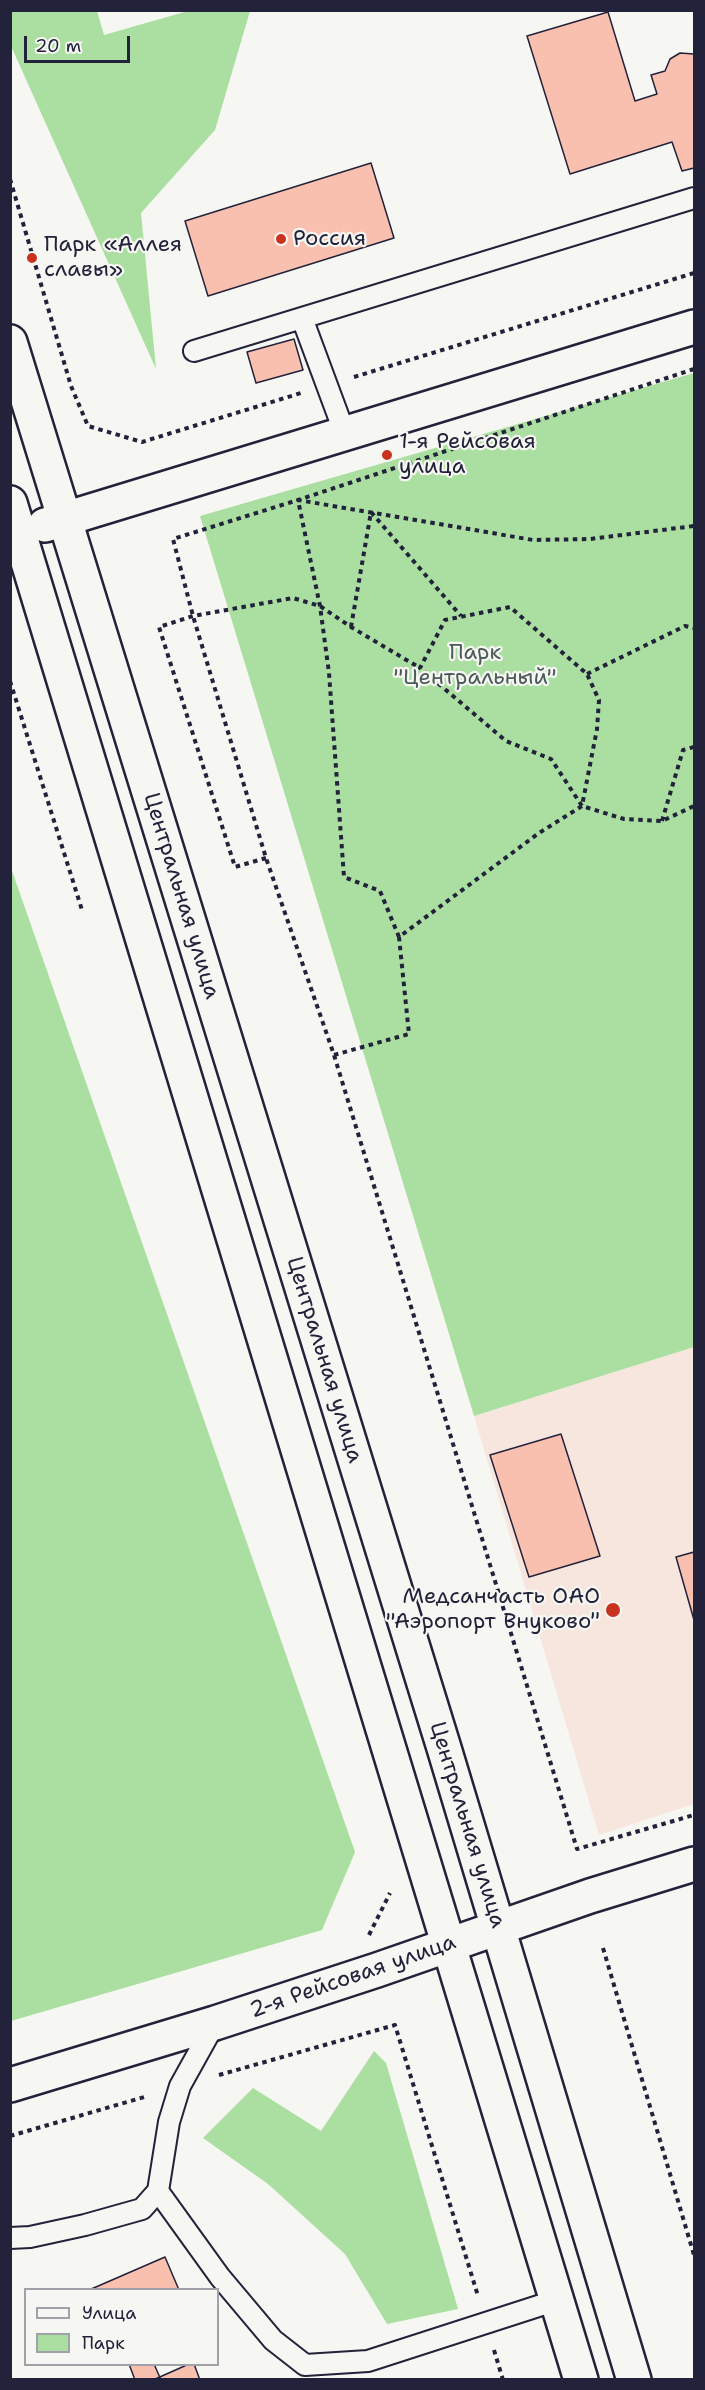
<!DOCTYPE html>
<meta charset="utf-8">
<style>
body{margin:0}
#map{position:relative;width:705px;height:2390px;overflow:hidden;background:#f6f6f2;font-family:"Shantell Sans",sans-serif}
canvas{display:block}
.frame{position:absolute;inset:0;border:12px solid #22223b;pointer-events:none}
.legend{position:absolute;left:24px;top:2288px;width:195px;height:78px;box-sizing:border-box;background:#f6f6f2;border:2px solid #a1a1a9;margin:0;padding:8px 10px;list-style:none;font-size:18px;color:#22223b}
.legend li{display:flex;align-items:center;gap:12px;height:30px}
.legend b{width:30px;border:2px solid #a1a1a9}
.scale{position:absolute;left:24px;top:36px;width:106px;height:27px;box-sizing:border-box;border:3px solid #22223b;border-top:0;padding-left:8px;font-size:18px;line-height:21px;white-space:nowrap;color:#22223b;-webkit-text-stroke:4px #f6f6f2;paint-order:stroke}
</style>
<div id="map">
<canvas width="705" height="2390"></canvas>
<div class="frame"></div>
<ul class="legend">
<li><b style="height:8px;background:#f6f6f2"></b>Улица</li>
<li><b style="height:16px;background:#abdfa1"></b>Парк</li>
</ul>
<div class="scale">20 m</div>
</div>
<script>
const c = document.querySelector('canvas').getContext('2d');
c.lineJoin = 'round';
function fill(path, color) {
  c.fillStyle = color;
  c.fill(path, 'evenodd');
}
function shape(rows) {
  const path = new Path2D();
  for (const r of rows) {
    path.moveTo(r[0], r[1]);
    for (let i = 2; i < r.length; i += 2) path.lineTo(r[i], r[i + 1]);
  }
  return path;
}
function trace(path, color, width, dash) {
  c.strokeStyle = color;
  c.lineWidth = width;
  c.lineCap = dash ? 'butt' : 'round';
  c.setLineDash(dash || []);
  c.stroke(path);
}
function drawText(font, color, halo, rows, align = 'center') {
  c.font = font + ' "Shantell Sans",sans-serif';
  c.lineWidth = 4.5;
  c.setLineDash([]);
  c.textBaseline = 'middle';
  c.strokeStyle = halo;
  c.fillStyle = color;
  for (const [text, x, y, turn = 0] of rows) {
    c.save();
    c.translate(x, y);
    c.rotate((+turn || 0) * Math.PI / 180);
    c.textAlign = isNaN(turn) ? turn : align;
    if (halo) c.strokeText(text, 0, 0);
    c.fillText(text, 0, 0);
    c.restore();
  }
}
fill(shape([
 [694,1347,694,1804,599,1835,474,1416]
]), '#f7e6de');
fill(shape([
 [10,11,97,11,104,35,188,11,250,11,215,130,141,213,156,369,11,46],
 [694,373,694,1347,474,1416,200,516],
 [10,865,355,1852,322,1930,11,2021],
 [374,2051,386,2063,458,2309,387,2324,345,2254,268,2184,203,2138,253,2088,321,2131]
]), '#abdfa1');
const building = shape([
 [608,12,635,101,657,94,651,75,665,71,670,59,680,53,694,54,694,168,682,171,672,142,570,174,527,36,608,12],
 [371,163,394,238,208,296,185,221,371,163],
 [294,339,303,370,256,383,247,352,294,339],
 [561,1434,600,1556,529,1577,490,1455,561,1434],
 [694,1552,694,1620,676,1557,694,1552],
 [165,2257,179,2290,89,2290,165,2257],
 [129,2364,154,2364,161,2380,135,2380,129,2364],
 [189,2364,194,2364,200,2380,153,2380,189,2364]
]);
fill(building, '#f9c0af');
trace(building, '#22223b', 1.5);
const lane = shape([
 [302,318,345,434],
 [194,351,694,198],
 [158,2191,220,2277,273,2340,305,2365,368,2361,557,2300],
 [10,2238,30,2237,85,2225,142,2209,158,2191,169,2122,180,2086,215,2023]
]);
const secondary = shape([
 [10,342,444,1748,634,2380],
 [10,503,581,2380],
 [45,525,694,327],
 [10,2085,215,2023,377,1970,590,1896,694,1864]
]);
trace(lane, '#22223b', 24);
trace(secondary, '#22223b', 38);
trace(shape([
 [10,179,71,386,88,426,142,442,301,393],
 [694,369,298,500,173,539,193,616,266,858,334,1055,577,1849,694,1815],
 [354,377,694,273],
 [351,627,371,512,461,616],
 [587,674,685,626,694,628],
 [10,681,82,910],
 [662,821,683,750,694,747],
 [266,858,235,867,159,627,193,616,293,598,320,606,351,627,420,668],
 [399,937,380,891,344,877,329,673,320,606,298,500,533,540,590,539,694,526],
 [334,1055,409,1034,399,937,539,833,582,806,597,729,599,700,587,674,510,607,445,620,420,668,506,741,551,759,582,806,624,819,662,821,694,806],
 [369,1935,390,1893],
 [603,1948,694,2255],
 [219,2075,395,2025,478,2296],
 [10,2136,148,2096],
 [494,2350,503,2380]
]), '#22223b', 4, [4.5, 4.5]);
trace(lane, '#f6f6f2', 20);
trace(secondary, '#f6f6f2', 33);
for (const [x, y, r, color] of [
 [281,239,6,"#c8321e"],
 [32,258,6,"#c8321e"],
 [387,455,6,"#c8321e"],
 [613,1610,8,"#c8321e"]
]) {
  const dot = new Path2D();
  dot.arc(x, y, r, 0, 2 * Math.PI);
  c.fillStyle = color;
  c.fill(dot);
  trace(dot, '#f6f6f2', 2);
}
drawText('22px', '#22223b', '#f6f6f2', [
 ["Россия",293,239],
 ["Парк «Аллея",44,245],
 ["славы»",44,270],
 ["1-я Рейсовая",399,442],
 ["улица",399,467],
 ["Медсанчасть ОАО",600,1597,"right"],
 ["\"Аэропорт Внуково\"",600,1622,"right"]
], 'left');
drawText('22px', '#4b5b5a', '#f6f6f2', [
 ["Парк",475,653],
 ["\"Центральный\"",475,678]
]);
drawText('22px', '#22223b', '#f6f6f2', [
 ["Центральная улица",181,896,73],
 ["Центральная улица",324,1360,73],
 ["Центральная улица",467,1825,73],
 ["2-я Рейсовая улица",353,1977,-19]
]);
</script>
